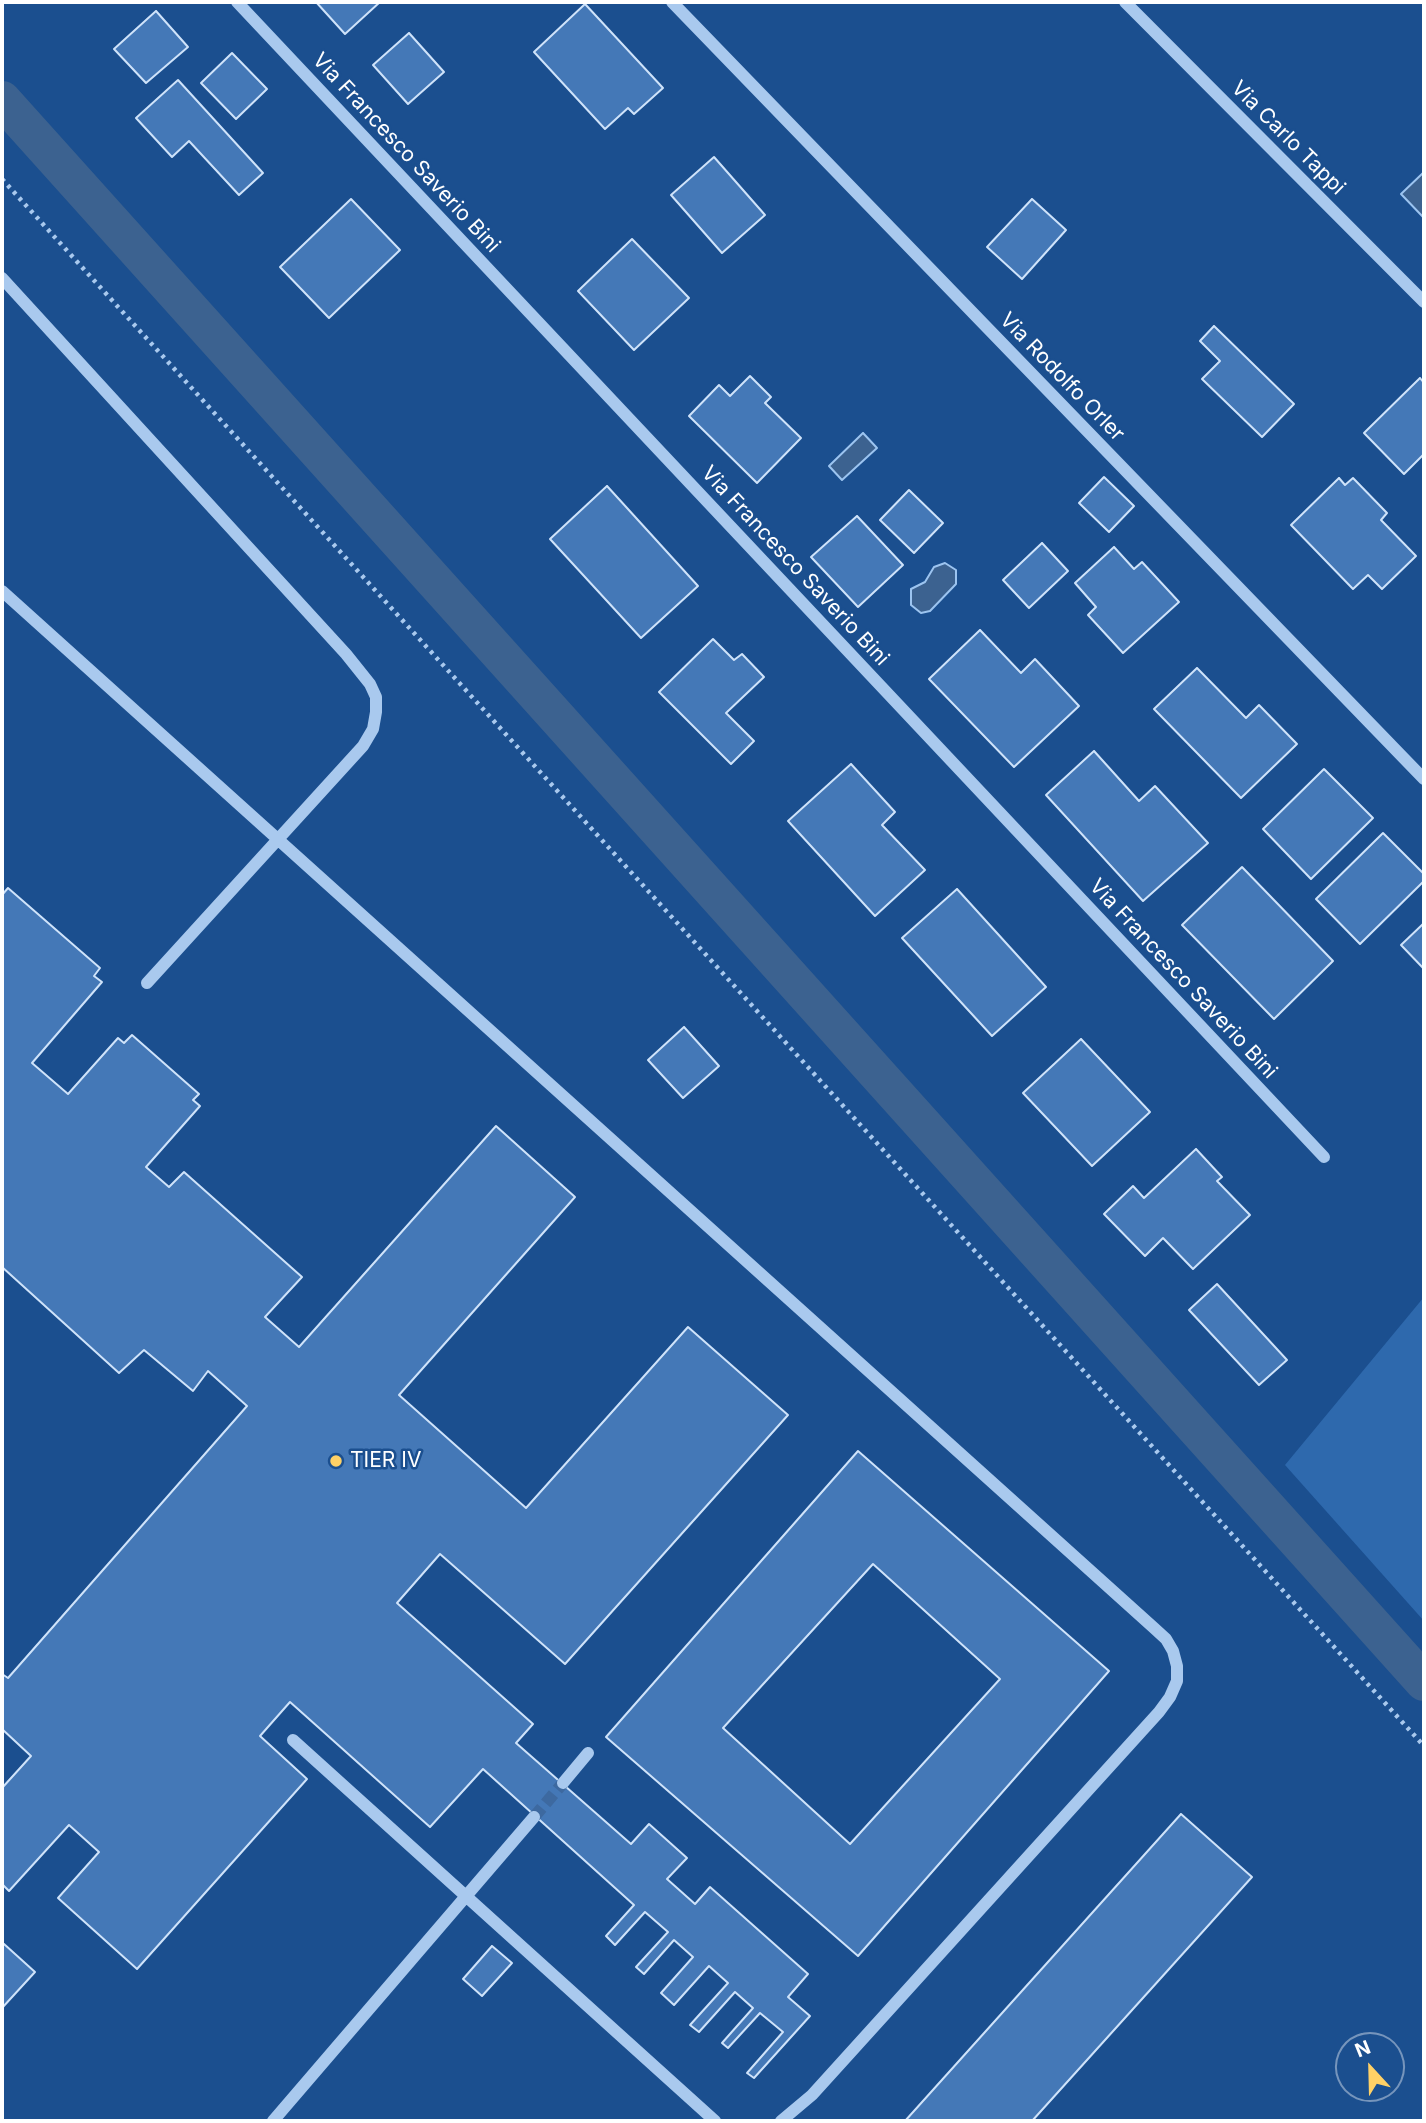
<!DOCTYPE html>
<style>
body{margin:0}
#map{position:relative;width:1426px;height:2123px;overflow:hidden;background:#1b4f8f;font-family:Inter,sans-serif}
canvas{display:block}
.frame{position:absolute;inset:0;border:4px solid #fff;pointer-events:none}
.north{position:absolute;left:1335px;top:2032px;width:70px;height:70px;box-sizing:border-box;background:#1b4f8f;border:2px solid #7695bc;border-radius:50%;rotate:338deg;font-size:19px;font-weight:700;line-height:28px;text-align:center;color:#fff}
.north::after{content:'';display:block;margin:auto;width:24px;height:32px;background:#ffd166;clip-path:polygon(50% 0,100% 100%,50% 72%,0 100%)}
</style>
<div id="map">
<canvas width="1426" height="2123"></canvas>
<div class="frame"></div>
<div class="north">N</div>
</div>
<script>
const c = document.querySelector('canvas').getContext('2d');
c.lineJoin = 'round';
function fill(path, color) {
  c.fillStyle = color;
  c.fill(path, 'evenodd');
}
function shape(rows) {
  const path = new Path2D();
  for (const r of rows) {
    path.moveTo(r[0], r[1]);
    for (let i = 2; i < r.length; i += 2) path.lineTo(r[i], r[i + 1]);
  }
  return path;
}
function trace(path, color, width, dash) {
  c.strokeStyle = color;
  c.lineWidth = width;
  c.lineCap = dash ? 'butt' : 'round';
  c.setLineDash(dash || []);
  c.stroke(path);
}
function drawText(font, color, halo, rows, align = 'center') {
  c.font = font + ' Inter,sans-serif';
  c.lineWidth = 5;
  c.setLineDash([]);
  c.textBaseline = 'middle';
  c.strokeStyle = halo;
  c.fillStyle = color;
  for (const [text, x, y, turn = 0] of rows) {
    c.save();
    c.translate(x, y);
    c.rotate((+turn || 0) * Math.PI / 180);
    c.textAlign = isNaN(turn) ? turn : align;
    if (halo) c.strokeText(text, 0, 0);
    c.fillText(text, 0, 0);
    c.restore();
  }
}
fill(shape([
 [1424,1297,1424,1621,1285,1465]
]), '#2e69ad');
const water = shape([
 [1424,172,1424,218,1401,194,1424,172],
 [863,433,877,448,842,480,829,466,863,433],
 [945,563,956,570,956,584,930,611,921,613,911,605,911,589,925,582,934,567,945,563]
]);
fill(water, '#3c6290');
trace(water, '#9cc4f0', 2);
trace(shape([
 [2,100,1424,1682]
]), '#3c6290', 38);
const building = shape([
 [316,2,380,2,345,34,316,2],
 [585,4,663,88,634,114,628,108,605,129,534,52,585,4],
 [156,11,188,47,146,83,114,49,156,11],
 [409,33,444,72,408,104,373,65,409,33],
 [232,53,267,89,236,119,201,83,232,53],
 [178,80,263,173,239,195,189,141,172,157,136,118,178,80],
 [714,157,765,215,722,253,671,195,714,157],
 [351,199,400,250,329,318,280,267,351,199],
 [1032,199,1066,230,1022,279,987,247,1032,199],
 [632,239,689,298,634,350,578,291,632,239],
 [1214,326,1294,404,1262,437,1202,379,1220,361,1200,341,1214,326],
 [750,376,771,397,765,403,801,438,757,483,689,416,719,385,730,396,750,376],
 [1420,378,1424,383,1424,454,1404,474,1364,433,1420,378],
 [1104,477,1134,506,1109,532,1079,503,1104,477],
 [1339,478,1345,485,1353,478,1387,513,1381,520,1416,556,1382,589,1368,575,1353,589,1291,525,1339,478],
 [607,486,698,586,641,638,550,539,607,486],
 [909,490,943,523,914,553,880,520,909,490],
 [857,516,903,565,858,607,811,557,857,516],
 [1042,543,1068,571,1029,608,1003,580,1042,543],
 [1114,547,1134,569,1142,562,1179,602,1123,653,1088,615,1096,607,1075,583,1114,547],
 [980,630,1021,673,1035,659,1079,706,1014,767,929,679,980,630],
 [713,639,734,660,742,654,764,677,726,713,754,741,731,764,659,692,713,639],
 [1197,668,1246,718,1259,705,1297,744,1241,798,1154,709,1197,668],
 [1094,751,1139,801,1155,786,1208,843,1143,901,1046,795,1094,751],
 [851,764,895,812,882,825,925,870,875,916,788,821,851,764],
 [1324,769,1373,818,1311,879,1263,829,1324,769],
 [1383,833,1424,874,1424,881,1360,944,1316,899,1383,833],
 [1242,867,1333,961,1274,1019,1182,925,1242,867],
 [8,888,100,968,94,976,102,982,32,1063,68,1094,118,1038,124,1043,132,1035,199,1094,193,1100,200,1106,146,1167,169,1187,184,1172,302,1277,265,1317,299,1347,496,1126,575,1197,399,1395,526,1508,688,1327,788,1415,565,1664,440,1554,397,1603,533,1724,516,1743,631,1844,649,1824,687,1858,667,1879,695,1904,710,1887,808,1974,788,1997,810,2016,754,2078,747,2073,783,2032,760,2013,728,2048,722,2043,753,2008,735,1992,699,2032,690,2025,728,1983,709,1966,674,2005,661,1993,693,1957,674,1940,644,1974,636,1967,668,1932,645,1912,615,1945,606,1936,634,1905,483,1769,430,1827,290,1702,260,1736,307,1779,137,1969,58,1898,99,1852,69,1825,9,1891,2,1884,2,1788,31,1756,2,1729,2,1674,8,1678,247,1406,208,1371,193,1391,144,1350,119,1373,2,1267,2,895,8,888],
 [957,889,1046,987,992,1036,902,938,957,889],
 [1424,923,1424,969,1401,945,1424,923],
 [684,1027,719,1066,683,1098,648,1060,684,1027],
 [1081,1039,1150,1112,1092,1166,1023,1093,1081,1039],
 [1196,1149,1222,1177,1217,1181,1250,1215,1193,1269,1163,1238,1145,1256,1104,1214,1133,1186,1144,1198,1196,1149],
 [1217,1284,1287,1360,1259,1385,1189,1310,1217,1284],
 [858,1451,1109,1671,858,1956,606,1737,858,1451],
 [873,1564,1000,1679,850,1844,723,1728,873,1564],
 [1181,1814,1252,1877,1032,2121,905,2121,1181,1814],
 [4,1944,35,1972,2,2008,2,1947,4,1944],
 [492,1946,512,1963,482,1996,463,1979,492,1946]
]);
fill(building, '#4478b7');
trace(building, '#cfe3fa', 2);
trace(shape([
 [534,1817,563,1783]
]), '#3d69a0', 12, [12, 6]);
trace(shape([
 [2,179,1424,1746]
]), '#a9c9ee', 4.5, [3.5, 5]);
trace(shape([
 [237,2,1324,1157],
 [672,2,1424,779],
 [1125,2,1424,302],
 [2,278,346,654,370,684,376,697,376,712,373,729,363,746,147,983],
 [2,591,1154,1628,1166,1639,1173,1651,1177,1666,1177,1681,1170,1697,1159,1712,812,2095,781,2121],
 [293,1740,715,2121],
 [563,1783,588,1753],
 [273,2121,534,1817]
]), '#a9c9ee', 12);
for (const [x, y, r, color] of [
 [336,1461,7,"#ffd166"]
]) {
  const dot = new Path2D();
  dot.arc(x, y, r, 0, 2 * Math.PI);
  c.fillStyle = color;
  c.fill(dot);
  trace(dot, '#1b4f8f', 2.5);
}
drawText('21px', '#fff', '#1b4f8f', [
 ["Via Carlo Tappi",1288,138,45],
 ["Via Francesco Saverio Bini",406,153,47],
 ["Via Rodolfo Orler",1062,377,46],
 ["Via Francesco Saverio Bini",795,566,47],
 ["Via Francesco Saverio Bini",1183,979,47]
]);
drawText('21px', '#fff', '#1b4f8f', [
 ["TIER IV",350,1461]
], 'left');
</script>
